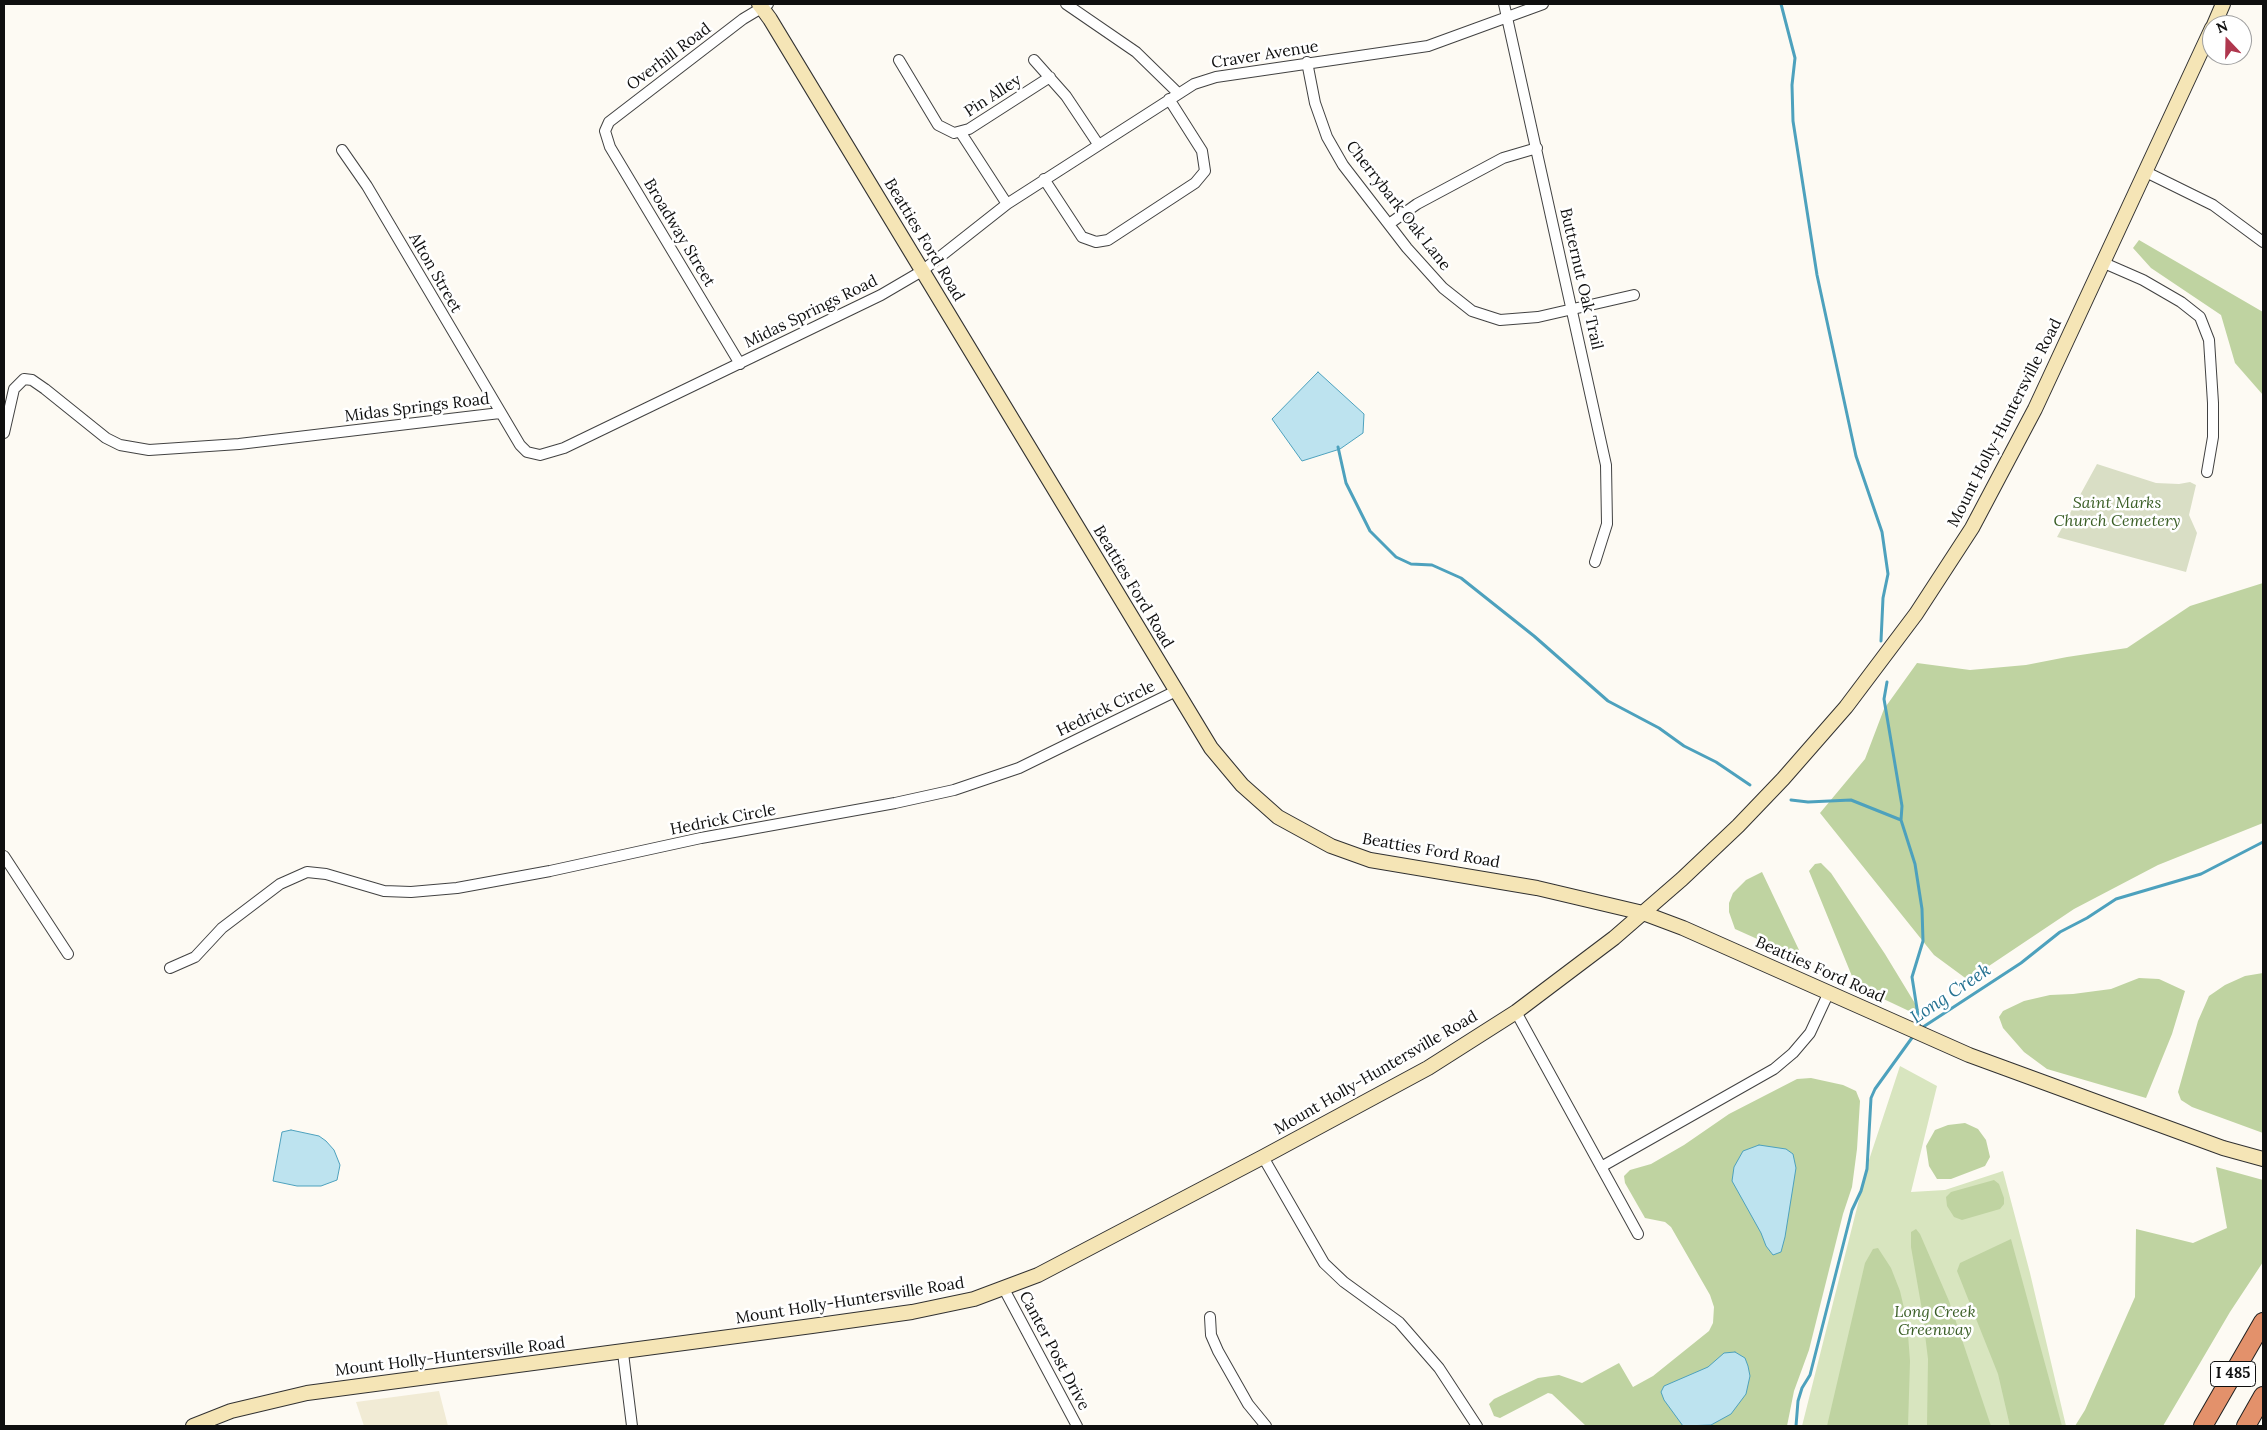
<!DOCTYPE html>
<style>
body{margin:0}
#map{position:relative;width:2267px;height:1430px;overflow:hidden;background:#fdfaf3;font-family:Lora,serif}
canvas{display:block}
.frame{position:absolute;inset:0;border:5px solid #0f0f0f;pointer-events:none}
.north{position:absolute;left:2202px;top:15px;width:50px;height:50px;box-sizing:border-box;background:#fff;border:1px solid #9f9f9f;border-radius:50%;rotate:339deg;font-size:14px;font-weight:700;line-height:20px;text-align:center;color:#0f0f0f}
.north::after{content:'';display:block;margin:auto;width:18px;height:22px;background:#af374e;clip-path:polygon(50% 0,100% 100%,50% 72%,0 100%)}
</style>
<div id="map">
<canvas width="2267" height="1430"></canvas>
<div class="frame"></div>
<div class="north">N</div>
</div>
<script>
const c = document.querySelector('canvas').getContext('2d');
c.lineJoin = 'round';
function fill(path, color) {
  c.fillStyle = color;
  c.fill(path, 'evenodd');
}
function shape(rows) {
  const path = new Path2D();
  for (const r of rows) {
    path.moveTo(r[0], r[1]);
    for (let i = 2; i < r.length; i += 2) path.lineTo(r[i], r[i + 1]);
  }
  return path;
}
function trace(path, color, width, dash) {
  c.strokeStyle = color;
  c.lineWidth = width;
  c.lineCap = dash ? 'butt' : 'round';
  c.setLineDash(dash || []);
  c.stroke(path);
}
function drawText(font, color, halo, rows, align = 'center') {
  c.font = font + ' Lora,serif';
  c.lineWidth = 5;
  c.setLineDash([]);
  c.textBaseline = 'middle';
  c.strokeStyle = halo;
  c.fillStyle = color;
  for (const [text, x, y, turn = 0] of rows) {
    c.save();
    c.translate(x, y);
    c.rotate((+turn || 0) * Math.PI / 180);
    c.textAlign = isNaN(turn) ? turn : align;
    if (halo) c.strokeText(text, 0, 0);
    c.fillText(text, 0, 0);
    c.restore();
  }
}
fill(shape([
 [439,1391,448,1426,364,1426,356,1402]
]), '#f1ebd5');
fill(shape([
 [1900,1066,1937,1086,1911,1192,1945,1190,2003,1171,2030,1273,2066,1426,1802,1426,1869,1160]
]), '#d8e5bf');
fill(shape([
 [2139,240,2263,312,2263,395,2235,363,2221,315,2151,268,2133,248],
 [2263,583,2263,823,2158,865,2074,909,1968,980,1934,955,1820,813,1865,759,1884,709,1917,663,1970,670,2026,665,2067,657,2127,648,2190,606],
 [1821,863,1831,873,1885,954,1919,1010,1909,1011,1856,986,1809,871,1815,864],
 [1762,872,1799,950,1793,955,1735,929,1729,912,1729,903,1733,893,1746,880],
 [2263,973,2263,1133,2192,1107,2181,1100,2178,1092,2198,1021,2209,996,2225,985,2245,976],
 [2139,978,2159,979,2185,991,2172,1034,2146,1098,2047,1069,2024,1052,2003,1028,1999,1017,2003,1011,2024,1001,2050,995,2073,994,2111,989],
 [1811,1078,1843,1085,1856,1091,1860,1101,1857,1149,1852,1187,1843,1214,1809,1350,1794,1391,1787,1426,1586,1426,1552,1394,1548,1393,1500,1418,1494,1416,1489,1404,1494,1399,1538,1378,1559,1375,1582,1383,1619,1363,1633,1387,1653,1376,1709,1331,1713,1323,1714,1307,1710,1295,1671,1227,1665,1222,1645,1218,1625,1183,1624,1176,1630,1170,1651,1164,1684,1145,1729,1114,1797,1079],
 [1965,1123,1978,1129,1986,1140,1990,1157,1985,1166,1951,1179,1937,1179,1929,1166,1926,1146,1935,1130,1948,1125],
 [2216,1167,2263,1180,2263,1262,2230,1312,2163,1426,2075,1426,2085,1410,2135,1297,2136,1229,2193,1243,2227,1228],
 [1994,1180,1999,1184,2004,1198,2004,1204,2000,1209,1962,1220,1954,1217,1947,1206,1946,1197,1951,1192],
 [1916,1229,1920,1234,1949,1301,1991,1426,1927,1426,1928,1359,1922,1310,1911,1247,1911,1232],
 [2011,1239,2062,1426,2010,1426,1998,1374,1957,1271,1960,1263],
 [1878,1248,1891,1268,1900,1291,1907,1321,1910,1361,1908,1426,1827,1426,1865,1263,1873,1249]
]), '#bfd3a1');
fill(shape([
 [2097,464,2156,483,2179,484,2190,482,2196,485,2189,515,2197,533,2186,572,2057,537]
]), '#d9dec5');
const water = shape([
 [1318,372,1364,414,1363,433,1340,449,1302,461,1272,419,1318,372],
 [291,1130,319,1136,326,1141,334,1150,340,1165,337,1180,321,1186,297,1186,273,1181,282,1132,291,1130],
 [1759,1145,1786,1149,1793,1154,1796,1168,1785,1237,1781,1252,1773,1255,1766,1246,1761,1233,1732,1181,1734,1167,1743,1151,1759,1145],
 [1735,1352,1745,1358,1748,1366,1750,1376,1746,1394,1731,1414,1711,1425,1683,1426,1664,1400,1661,1392,1664,1386,1708,1367,1724,1353,1735,1352]
]);
fill(water, '#bde3ef');
trace(water, '#4da1bd', 1);
trace(shape([
 [1781,4,1795,58,1792,85,1793,121,1817,275,1856,456,1882,532,1888,574,1883,598,1881,641],
 [1338,447,1346,483,1370,531,1396,557,1411,564,1432,565,1461,578,1534,636,1608,701,1659,728,1684,746,1716,762,1750,785],
 [1887,682,1884,699,1902,806,1901,820,1915,864,1922,909,1923,941,1912,977,1920,1028],
 [1791,800,1808,802,1851,800,1901,820],
 [1920,1029,2021,963,2060,932,2087,918,2116,899,2201,874,2263,842],
 [1796,1426,1798,1401,1802,1388,1810,1375,1852,1210,1861,1191,1867,1169,1871,1098,1875,1089,1914,1035]
]), '#4da1bd', 3);
const minor = shape([
 [1066,4,1136,52,1178,93],
 [1504,4,1606,465,1607,524,1595,562],
 [899,60,938,125,954,133,969,129,1050,77],
 [1034,60,1066,96,1098,144],
 [1307,62,1315,103,1327,137,1343,165,1407,248,1443,288,1472,311,1500,320,1538,317,1634,295],
 [961,133,1007,204],
 [342,150,367,186,520,445,527,452,540,455,564,448,881,295,922,271,1007,204,1194,84,1216,77,1428,46,1543,4],
 [2146,172,2213,205,2263,242],
 [1044,179,1082,237,1096,242,1108,240,1195,183,1205,171,1202,151,1169,99],
 [1389,224,1417,204,1503,158,1537,148],
 [2104,263,2143,280,2181,302,2200,317,2209,340,2213,403,2213,437,2207,472],
 [740,364,610,147,605,131,609,122,743,19,768,4],
 [4,433,14,389,24,379,32,380,45,389,106,438,120,445,149,450,239,444,500,413],
 [4,856,68,954],
 [170,968,195,957,222,928,280,884,307,872,326,874,384,891,411,892,457,888,550,871,701,838,895,803,954,790,1019,768,1176,691],
 [1516,1012,1638,1234],
 [1263,1157,1324,1263,1344,1282,1399,1322,1439,1368,1477,1426],
 [1601,1167,1774,1069,1793,1053,1810,1033,1829,992],
 [1004,1289,1077,1426],
 [1210,1317,1211,1335,1218,1351,1248,1404,1266,1426],
 [623,1353,632,1426]
]);
const secondary = shape([
 [759,4,770,19,1211,748,1242,785,1278,817,1331,846,1370,860,1537,888,1643,913,1683,928,1969,1055,2223,1148,2263,1159],
 [2214,25,2223,4],
 [193,1426,231,1411,307,1393,812,1326,912,1312,974,1299,1038,1275,1263,1157,1428,1068,1516,1012,1614,938,1682,879,1738,826,1783,779,1846,707,1916,614,1972,528,2035,409,2212,28]
]);
const motorway = shape([
 [2203,1426,2263,1322],
 [2246,1426,2263,1396]
]);
trace(minor, '#424242', 12);
trace(secondary, '#313131', 16);
trace(motorway, '#202020', 20);
trace(minor, '#fff', 10);
trace(secondary, '#f5e5b6', 14);
trace(motorway, '#e3916b', 18);
for (const [x, y, w] of [
 [2233,1374,45]
]) {
  const box = new Path2D();
  box.roundRect(x - w / 2, y - 12.5, w, 25, 4);
  c.fillStyle = '#fff';
  c.fill(box);
  trace(box, '#0f0f0f', 1);
}
drawText('bold 15px', '#0f0f0f', null, [
 ["I 485",2233,1374]
]);
drawText('16px', '#0f0f0f', '#fff', [
 ["Craver Avenue",1265,55,-9],
 ["Overhill Road",669,57,-37],
 ["Pin Alley",993,96,-33],
 ["Cherrybark Oak Lane",1398,206,52],
 ["Broadway Street",679,233,59],
 ["Beatties Ford Road",924,240,59],
 ["Alton Street",435,273,60],
 ["Butternut Oak Trail",1581,279,77],
 ["Midas Springs Road",811,312,-26],
 ["Midas Springs Road",417,408,-7],
 ["Mount Holly-Huntersville Road",2005,423,-63],
 ["Beatties Ford Road",1133,587,59],
 ["Hedrick Circle",1106,709,-26],
 ["Hedrick Circle",723,820,-11],
 ["Beatties Ford Road",1431,851,10],
 ["Beatties Ford Road",1820,970,24],
 ["Mount Holly-Huntersville Road",1376,1073,-30],
 ["Mount Holly-Huntersville Road",850,1301,-9],
 ["Canter Post Drive",1054,1351,62],
 ["Mount Holly-Huntersville Road",450,1357,-7]
]);
drawText('italic 16px', '#3b5f27', '#fff', [
 ["Saint Marks",2117,503],
 ["Church Cemetery",2117,521],
 ["Long Creek",1935,1312],
 ["Greenway",1935,1330]
]);
drawText('italic 18px', '#277392', '#fff', [
 ["Long Creek",1951,994,-34]
]);
</script>
